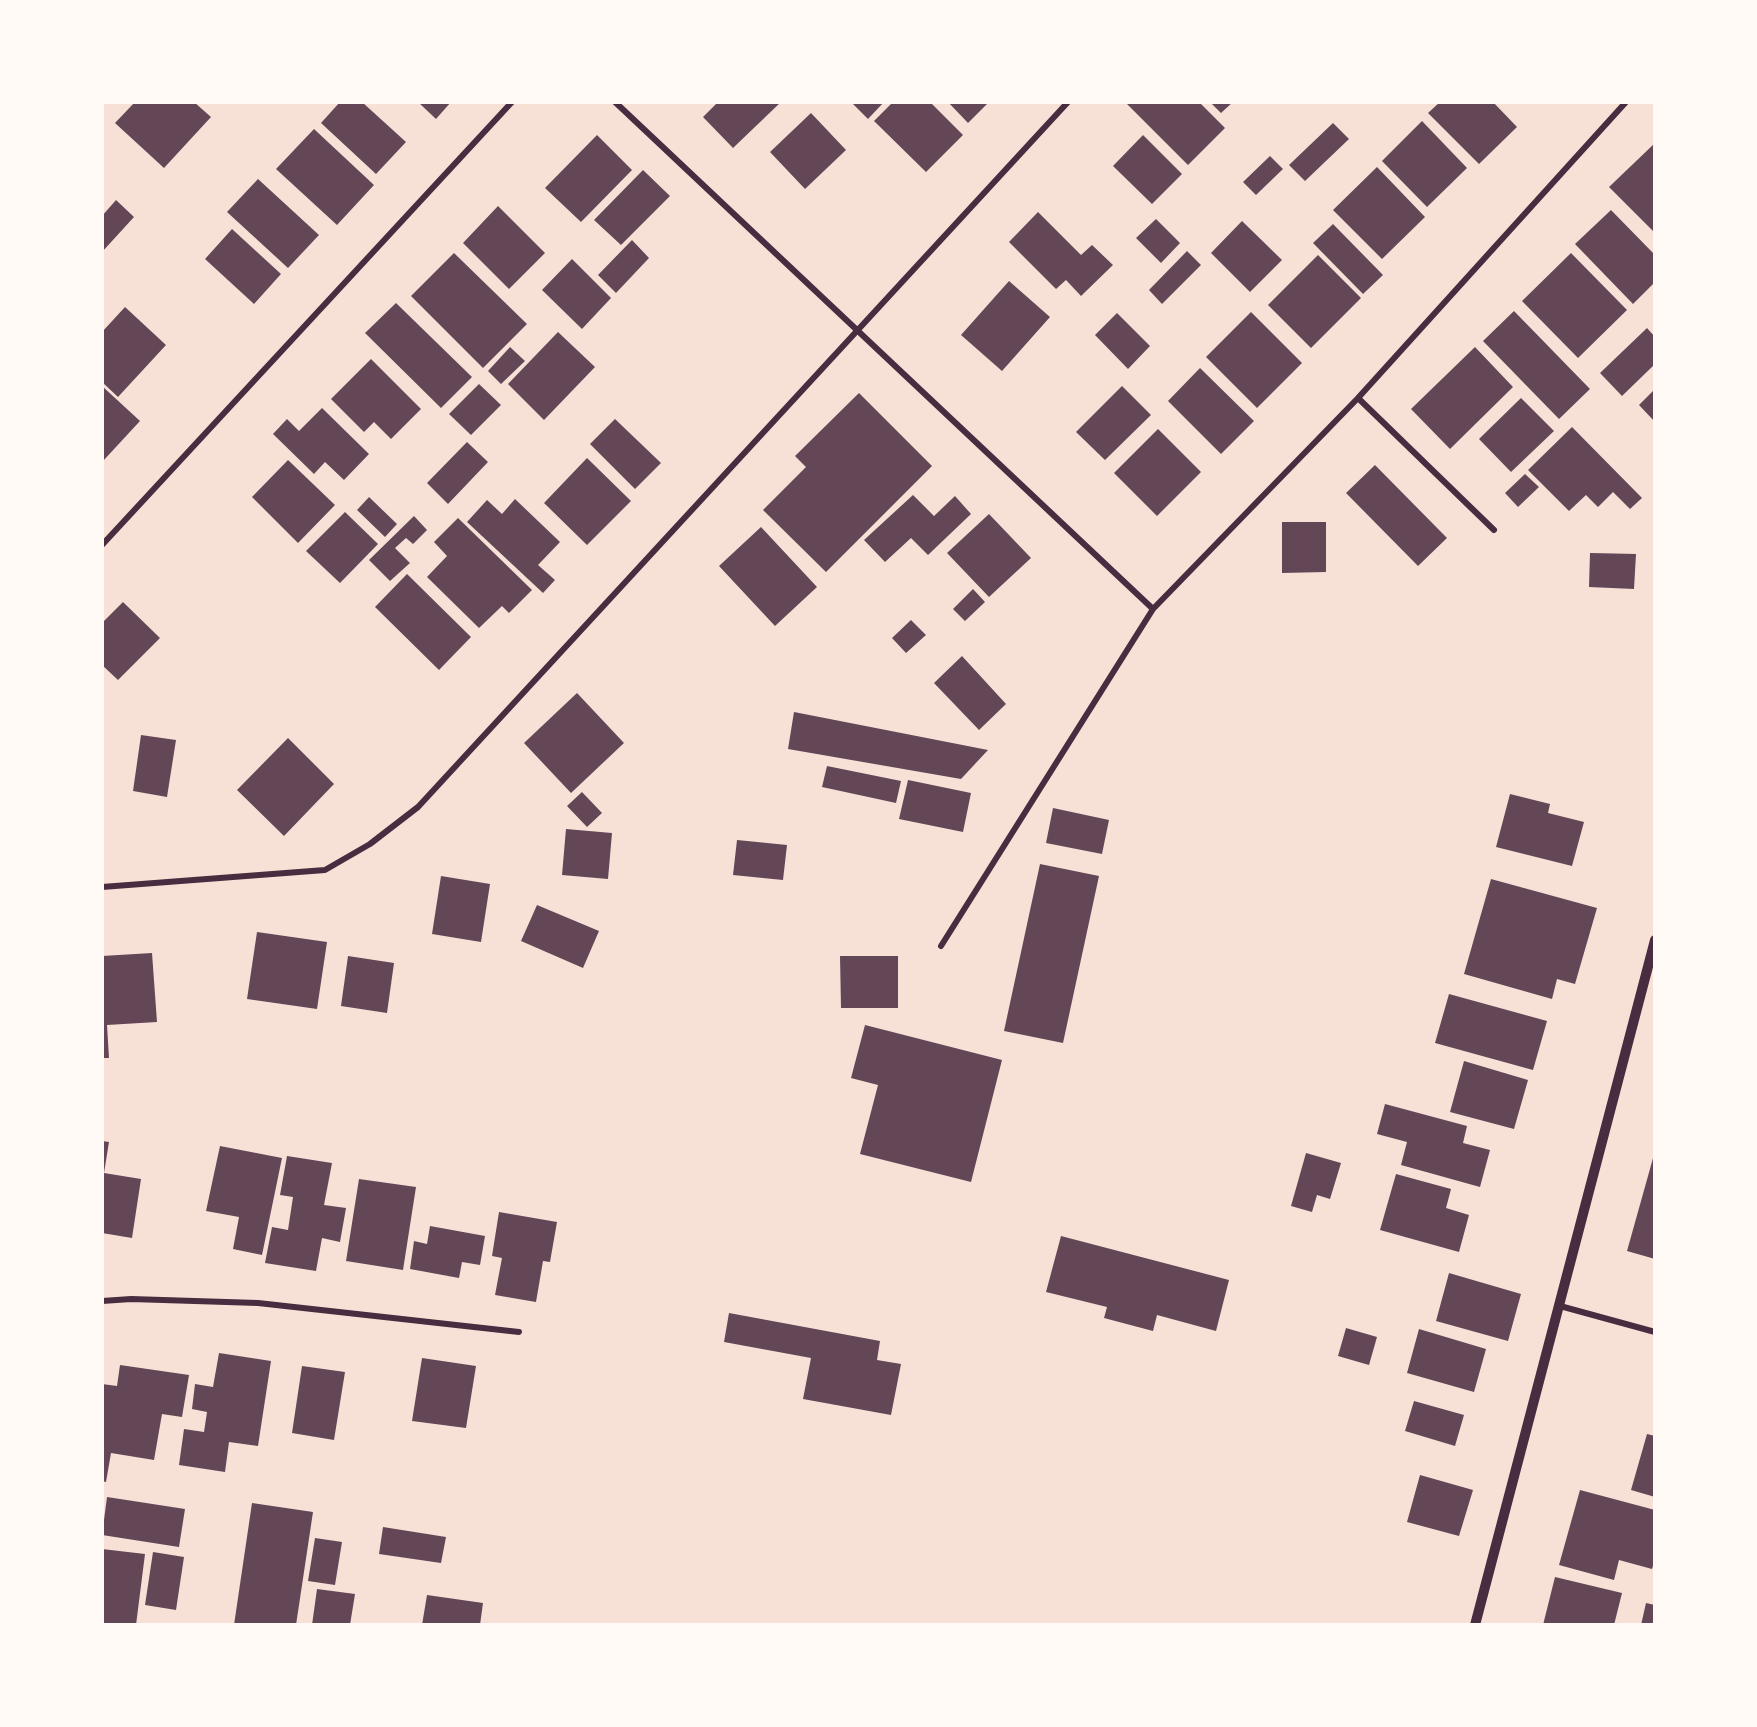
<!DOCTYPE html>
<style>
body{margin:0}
#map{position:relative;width:1757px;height:1727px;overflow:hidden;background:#f7e1d7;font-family:"Nunito Sans",sans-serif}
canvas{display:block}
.frame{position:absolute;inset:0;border:104px solid #fffaf5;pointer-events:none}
</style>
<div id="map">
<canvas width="1757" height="1727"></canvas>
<div class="frame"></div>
</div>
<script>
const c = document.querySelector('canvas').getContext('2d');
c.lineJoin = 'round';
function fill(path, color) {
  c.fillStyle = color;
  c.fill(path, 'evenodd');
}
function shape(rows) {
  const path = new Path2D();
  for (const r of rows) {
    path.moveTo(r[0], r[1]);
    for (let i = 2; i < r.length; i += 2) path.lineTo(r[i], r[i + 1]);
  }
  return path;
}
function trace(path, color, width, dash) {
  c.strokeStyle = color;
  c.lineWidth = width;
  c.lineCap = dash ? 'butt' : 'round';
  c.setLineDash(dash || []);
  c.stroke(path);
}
fill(shape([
 [135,102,194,102,211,117,164,168,115,123],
 [340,102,362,102,406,142,376,174,321,123],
 [418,102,451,102,436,119],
 [718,102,781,102,733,148,703,117],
 [851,102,884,102,868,119],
 [893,102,930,102,963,135,926,172,874,121],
 [948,102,989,102,968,123],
 [1127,102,1199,102,1225,128,1188,165,1126,103],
 [1210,102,1233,102,1221,113],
 [1440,102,1493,102,1517,127,1479,164,1428,113],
 [811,113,846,150,805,189,770,152],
 [1422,121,1467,168,1427,207,1382,161],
 [1333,123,1349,139,1305,181,1289,165],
 [314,129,374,185,337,225,276,169],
 [597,135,632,170,581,222,545,188],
 [1143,135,1182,174,1152,204,1113,166],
 [1655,143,1655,233,1609,187],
 [1270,156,1283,169,1256,195,1243,182],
 [1377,167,1425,217,1382,259,1333,210],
 [643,170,670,196,621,245,594,220],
 [258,179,319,235,288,268,227,212],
 [116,200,134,217,102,252,102,216],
 [498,206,545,253,509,289,463,243],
 [1611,210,1655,255,1655,282,1633,304,1575,244],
 [1038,212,1081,255,1092,245,1113,265,1081,296,1066,280,1056,289,1009,242],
 [1156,219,1180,243,1161,263,1136,238],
 [1242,221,1282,260,1250,292,1211,253],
 [1333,224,1383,275,1363,294,1313,243],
 [232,229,281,274,254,304,205,259],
 [632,240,649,258,616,293,598,275],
 [1187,251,1201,265,1162,304,1149,290],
 [454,253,527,324,483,368,411,296],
 [1571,253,1627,310,1578,358,1522,301],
 [1318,255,1361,298,1311,348,1268,305],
 [572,259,611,298,582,329,542,290],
 [1009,281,1050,317,1002,371,961,335],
 [396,303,472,377,441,408,365,333],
 [125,307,166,345,118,397,102,382,102,332],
 [1514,311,1590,389,1559,419,1483,341],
 [1251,312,1302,363,1257,408,1206,357],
 [1117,313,1150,346,1128,369,1095,335],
 [1647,328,1655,337,1655,364,1622,396,1600,373],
 [558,332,595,367,544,420,508,384],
 [510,347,525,361,501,384,488,371],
 [1475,347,1513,387,1450,449,1411,409],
 [371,359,421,409,391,439,374,422,364,432,331,399],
 [1200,368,1254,421,1221,454,1168,401],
 [479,384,501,405,471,435,449,414],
 [102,386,140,421,103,461,102,460],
 [1122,386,1151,415,1105,460,1076,432],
 [1655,389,1655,422,1639,405],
 [859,393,932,466,826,572,763,510,806,467,795,456],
 [1521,398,1554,431,1511,472,1479,439],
 [322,408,369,454,344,480,325,462,314,474,273,434,287,419,299,431],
 [615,419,661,463,635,489,590,444],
 [1572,427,1642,498,1630,509,1613,492,1598,507,1586,495,1569,511,1528,470],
 [1158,429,1201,472,1157,516,1114,473],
 [467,442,488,462,448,504,427,483],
 [587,458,631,501,587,545,544,503],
 [288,460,335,505,298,543,252,497],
 [1375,465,1447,538,1418,566,1346,493],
 [1525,474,1539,487,1518,507,1505,493],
 [913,495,934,516,955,496,971,514,928,555,911,538,885,562,864,540],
 [369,497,397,524,385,537,357,510],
 [515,499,560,542,538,565,555,580,543,593,467,522,487,500,502,514],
 [345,512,378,544,340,583,306,551],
 [989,514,1031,558,989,597,947,553],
 [414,516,427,530,413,544,406,538,395,548,410,563,390,581,369,560],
 [458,518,532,590,509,613,502,606,479,628,427,577,447,556,434,542],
 [1282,522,1326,522,1326,572,1282,573],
 [761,527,817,587,775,626,719,566],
 [1590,553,1636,554,1634,589,1589,587],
 [407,574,471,637,439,670,375,607],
 [973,589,985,602,965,621,953,609],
 [123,602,160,638,118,680,102,665,102,623],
 [911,620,926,635,906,653,892,638],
 [962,656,1006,704,979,730,934,683],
 [577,693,624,743,571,793,524,743],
 [794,712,988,750,961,779,788,749],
 [141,735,176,740,167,797,133,791],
 [288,738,334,784,284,836,237,790],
 [827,766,901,781,896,803,822,787],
 [908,780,971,793,963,832,899,819],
 [582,792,602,813,587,827,567,806],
 [1510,794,1550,804,1548,813,1584,822,1572,866,1496,847],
 [1053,808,1109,820,1102,854,1046,843],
 [566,829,612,833,608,879,562,875],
 [737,840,787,845,783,880,733,875],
 [1040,864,1099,876,1063,1043,1004,1031],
 [441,876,490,884,481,942,432,934],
 [1491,879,1597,908,1575,984,1557,979,1552,999,1464,974],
 [537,905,599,931,583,968,521,941],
 [257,932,327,942,317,1009,247,999],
 [152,953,157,1022,107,1025,109,1058,102,1058,102,956],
 [348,956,394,963,387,1013,341,1006],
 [840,956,898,956,898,1008,841,1008],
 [1449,994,1547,1021,1533,1070,1435,1043],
 [865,1025,1002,1060,971,1182,860,1154,878,1085,851,1078],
 [1464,1061,1528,1080,1514,1129,1450,1112],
 [1385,1104,1467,1126,1463,1143,1490,1150,1480,1187,1401,1165,1407,1142,1377,1134],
 [102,1141,109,1142,104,1173,141,1179,132,1238,102,1233],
 [220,1146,282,1158,262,1255,233,1249,239,1217,206,1211],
 [1655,1151,1655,1259,1627,1251],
 [1306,1153,1341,1163,1330,1199,1317,1195,1312,1212,1291,1206],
 [287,1156,332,1163,324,1205,346,1208,340,1242,322,1238,316,1271,265,1263,272,1227,288,1230,293,1197,280,1195],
 [1396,1174,1451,1189,1446,1208,1469,1215,1459,1252,1380,1230],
 [359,1179,416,1187,403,1270,346,1261],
 [499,1212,557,1222,550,1262,543,1261,536,1302,495,1295,502,1258,492,1256],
 [430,1226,485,1236,480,1265,462,1262,459,1278,410,1269,414,1241,427,1244],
 [1061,1236,1229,1280,1216,1331,1157,1315,1153,1331,1104,1318,1107,1307,1046,1292],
 [1449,1273,1521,1294,1508,1341,1436,1321],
 [729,1313,880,1341,877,1360,901,1364,891,1415,803,1399,811,1358,724,1342],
 [1346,1328,1377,1337,1369,1365,1338,1356],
 [1419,1329,1486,1349,1474,1392,1407,1373],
 [219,1353,271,1361,258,1446,229,1442,225,1472,179,1465,184,1429,204,1432,207,1412,192,1409,195,1384,213,1387],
 [422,1358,476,1366,466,1428,412,1421],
 [120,1365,189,1375,182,1417,162,1414,154,1460,111,1453,106,1482,102,1481,102,1384,117,1386],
 [302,1366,345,1372,334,1440,292,1433],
 [1414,1401,1464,1415,1455,1446,1405,1431],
 [1647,1434,1655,1436,1655,1497,1631,1490],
 [1420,1475,1473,1490,1459,1536,1407,1522],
 [1580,1490,1655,1510,1655,1560,1652,1569,1619,1560,1614,1580,1559,1565],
 [107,1497,185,1509,179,1547,102,1535],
 [252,1503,313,1512,296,1625,234,1625],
 [383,1527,446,1537,441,1563,379,1554],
 [315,1538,342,1542,335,1585,308,1581],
 [102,1549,145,1554,136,1625,102,1625],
 [153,1552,184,1557,176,1610,145,1605],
 [1555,1577,1622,1593,1614,1625,1543,1625],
 [317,1589,355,1594,350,1625,312,1625],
 [427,1595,483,1603,480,1625,422,1625],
 [1646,1603,1655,1605,1655,1625,1641,1625]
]), '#644757');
trace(shape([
 [615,102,1153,609],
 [1358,398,1494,530],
 [102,545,512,102],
 [102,887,325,870,370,844,418,807,1068,102],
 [941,946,1153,609,1358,398,1626,102],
 [102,1301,131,1299,258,1303,519,1332],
 [1560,1306,1655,1332]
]), '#4a2c40', 6);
trace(shape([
 [1475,1625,1655,940]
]), '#4a2c40', 10);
</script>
